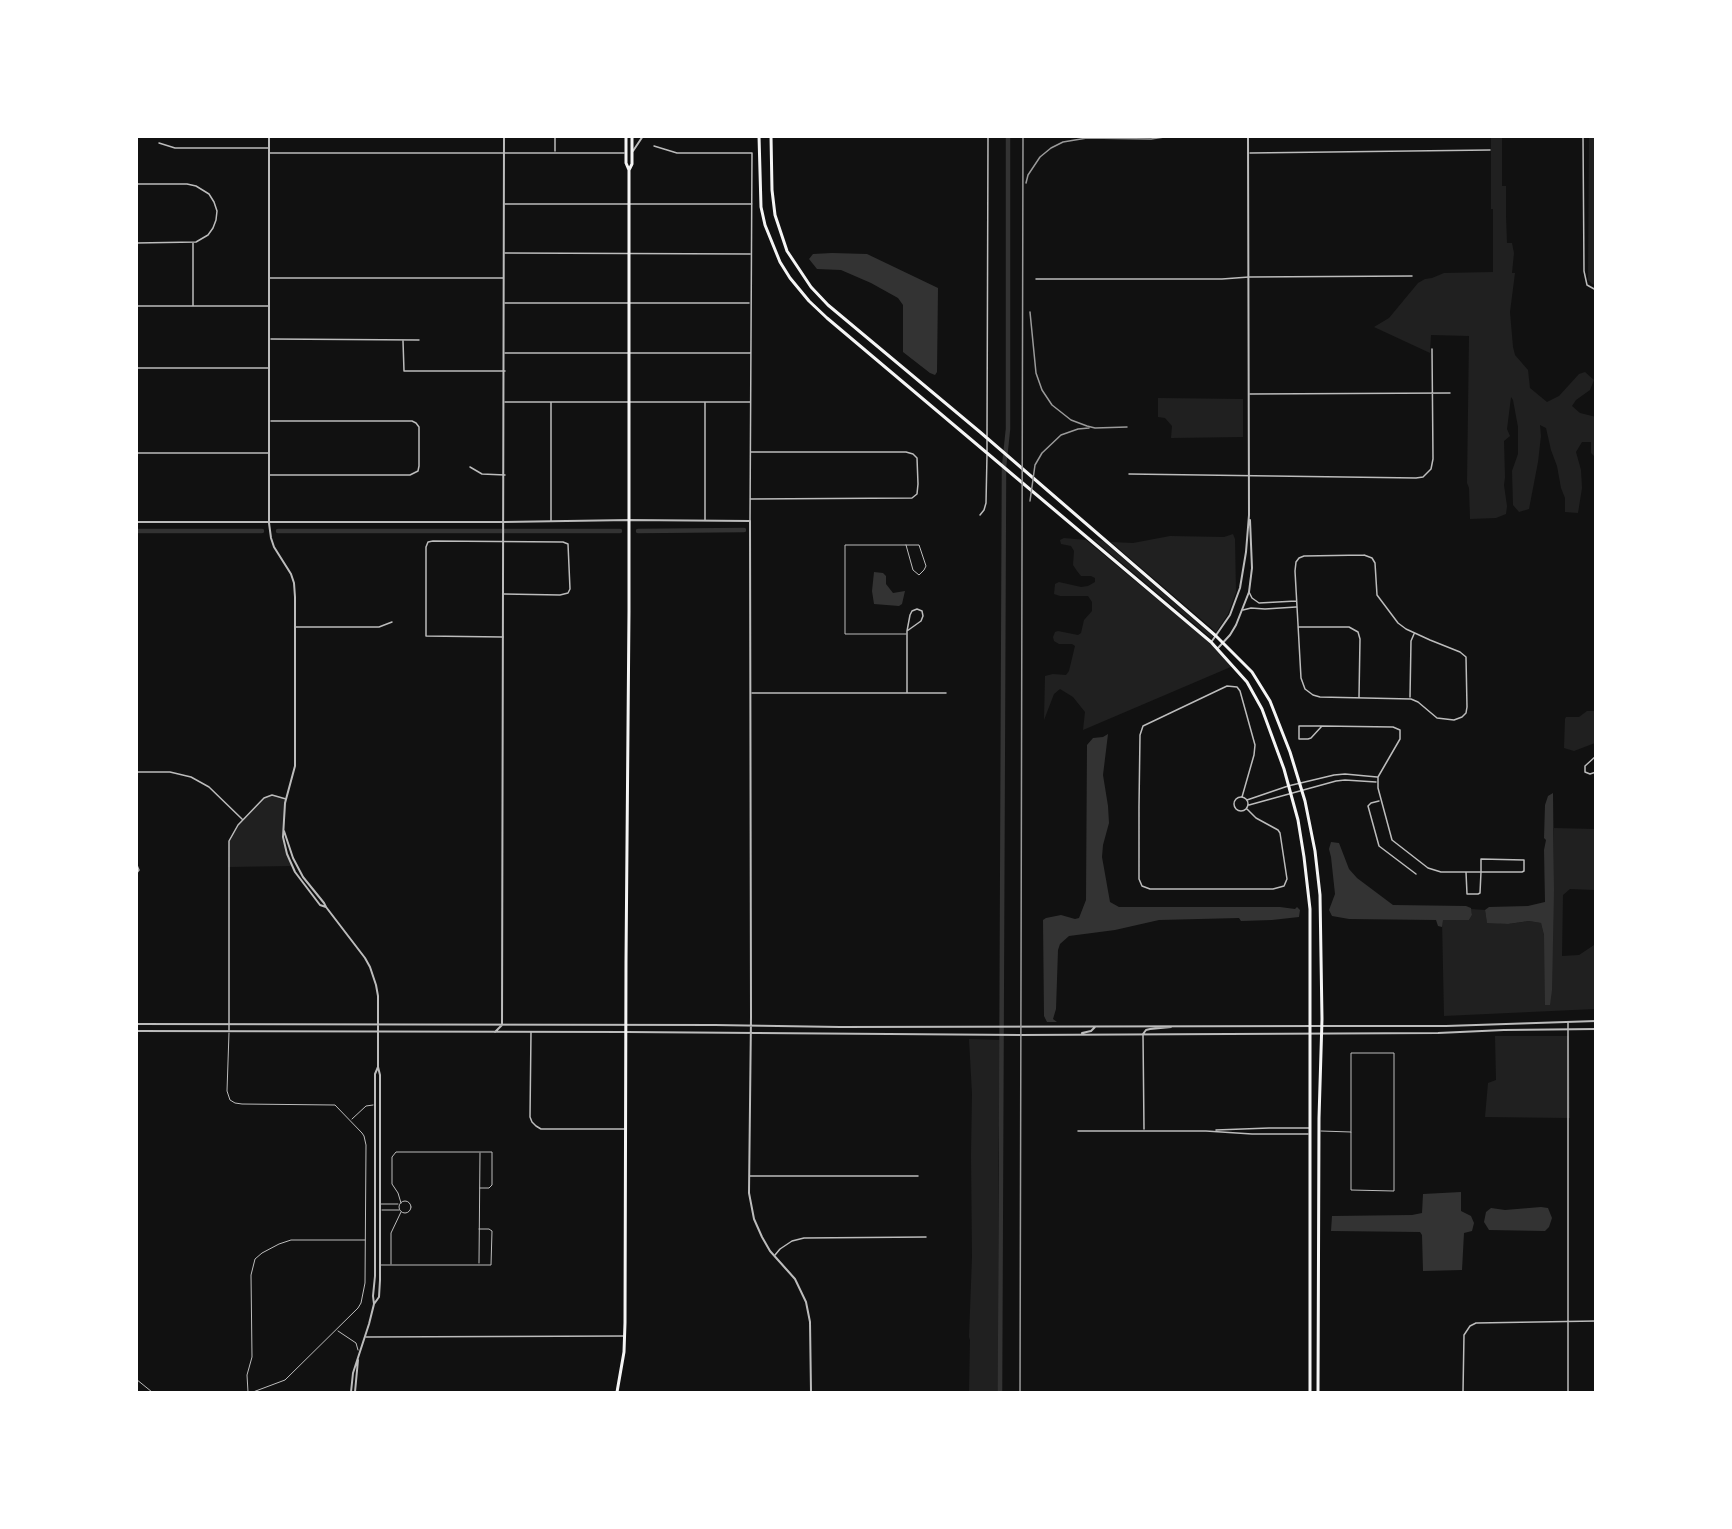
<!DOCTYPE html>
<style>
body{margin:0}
#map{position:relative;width:1732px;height:1529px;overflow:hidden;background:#111;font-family:"Titillium Web",sans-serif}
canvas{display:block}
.frame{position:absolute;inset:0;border:138px solid #fff;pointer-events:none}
</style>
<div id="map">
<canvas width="1732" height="1529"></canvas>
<div class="frame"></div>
</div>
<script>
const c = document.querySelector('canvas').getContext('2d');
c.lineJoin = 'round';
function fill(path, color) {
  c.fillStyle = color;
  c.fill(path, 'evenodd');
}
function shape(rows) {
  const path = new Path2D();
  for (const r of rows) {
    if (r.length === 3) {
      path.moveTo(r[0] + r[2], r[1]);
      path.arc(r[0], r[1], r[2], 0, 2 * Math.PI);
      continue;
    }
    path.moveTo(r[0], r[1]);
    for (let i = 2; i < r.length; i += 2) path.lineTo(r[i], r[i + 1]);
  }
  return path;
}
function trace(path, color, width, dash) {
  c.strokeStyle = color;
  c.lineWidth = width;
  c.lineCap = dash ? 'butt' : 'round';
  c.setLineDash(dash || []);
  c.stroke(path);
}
fill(shape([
 [1491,137,1502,137,1502,186,1506,186,1506,216,1507,243,1512,243,1514,253,1512,273,1515,273,1510,312,1513,347,1515,355,1528,370,1530,388,1547,402,1559,396,1579,374,1585,372,1594,380,1590,390,1576,400,1572,406,1580,413,1596,417,1595,457,1591,453,1591,442,1582,442,1576,452,1581,470,1582,488,1578,513,1565,512,1565,498,1561,488,1557,466,1551,450,1546,428,1540,425,1541,436,1538,462,1529,509,1519,512,1513,505,1512,471,1518,454,1518,427,1513,400,1511,397,1507,429,1510,436,1504,441,1505,477,1504,485,1507,506,1506,514,1496,518,1470,519,1469,488,1467,483,1469,336,1431,335,1430,353,1374,327,1389,318,1418,283,1425,279,1432,278,1444,273,1493,272,1493,209,1491,209],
 [1589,137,1596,137,1595,285,1592,284,1588,280],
 [1158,398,1243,399,1243,437,1171,438,1172,426,1165,418,1158,417],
 [1233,534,1235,539,1236,592,1228,614,1216,632,1111,542,1133,543,1170,536,1224,537],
 [1064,538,1086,540,1210,643,1233,666,1083,730,1085,712,1073,697,1060,689,1054,694,1044,720,1045,676,1053,674,1066,675,1069,671,1074,650,1075,646,1072,644,1059,644,1054,641,1053,637,1055,632,1058,631,1078,635,1081,633,1084,620,1092,611,1092,602,1088,596,1060,596,1054,594,1055,584,1059,582,1081,587,1088,586,1095,582,1095,578,1091,576,1081,576,1077,571,1073,565,1074,551,1071,546,1061,544,1060,540],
 [1093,539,1103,541,1213,636,1211,638],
 [1587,711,1595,711,1595,743,1574,751,1564,748,1565,719,1566,717,1579,717],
 [272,795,287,799,283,837,292,866,228,867,229,841,232,834,238,825,259,803,266,797],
 [1554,828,1595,829,1595,890,1570,889,1563,895,1562,956,1579,955,1594,945,1595,942,1595,1009,1444,1016,1442,920,1469,920,1472,915,1471,909,1485,910,1487,922,1508,924,1529,921,1541,923,1544,935,1554,890],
 [1495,1036,1569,1036,1570,1118,1485,1117,1488,1083,1496,1080],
 [969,1039,1001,1040,998,1168,998,1392,969,1392,970,1340,969,1337,972,1257,971,1155,972,1094]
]), '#202020');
fill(shape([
 [832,253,867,254,938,288,937,372,935,375,930,373,903,352,903,305,898,298,871,283,841,270,817,269,809,259,813,254],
 [874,572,883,573,886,576,886,584,893,593,905,591,902,604,899,606,874,604,872,591],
 [1108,734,1103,775,1108,806,1109,823,1103,845,1102,857,1110,902,1119,907,1280,907,1295,909,1297,907,1300,910,1299,917,1272,920,1241,921,1239,918,1159,920,1115,930,1069,936,1060,944,1058,950,1056,1009,1053,1019,1057,1022,1047,1022,1044,1016,1043,920,1046,918,1061,915,1075,919,1079,918,1086,900,1087,745,1093,738,1103,737],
 [1553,793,1554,890,1552,990,1550,1005,1545,1005,1544,935,1541,923,1529,921,1508,924,1487,923,1485,910,1489,907,1528,906,1545,902,1544,850,1546,840,1544,838,1545,805,1548,796],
 [1331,842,1339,843,1349,869,1357,878,1393,905,1466,906,1471,908,1472,915,1469,920,1443,920,1442,927,1438,926,1436,920,1349,919,1332,916,1329,910,1335,894,1331,857,1329,849],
 [1461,1192,1461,1211,1471,1216,1474,1223,1472,1231,1464,1233,1462,1270,1423,1271,1422,1235,1420,1232,1331,1231,1332,1216,1412,1215,1422,1213,1423,1194],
 [1541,1207,1548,1208,1552,1218,1549,1227,1545,1231,1489,1230,1484,1222,1486,1212,1491,1208,1505,1210]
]), '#333');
trace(shape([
 [136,531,262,531],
 [278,531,620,531],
 [638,531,744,530],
 [1000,1392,1004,467,1008,429,1008,136]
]), '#333', 4.5);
trace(shape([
 [906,545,913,570,919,575,924,570,926,566,919,545,845,545,845,634,906,634],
 [229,1033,227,1091,230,1100,235,1103,242,1104,335,1105,362,1133,364,1136,366,1145,365,1283,361,1303,358,1308,285,1380,253,1392],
 [352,1119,366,1106,373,1105],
 [1321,1131,1351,1132,1351,1190,1394,1191,1394,1053,1351,1053,1351,1132],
 [405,1207,6],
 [401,1203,398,1193,392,1184,392,1157,396,1152,492,1152,492,1185,489,1188,480,1188],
 [380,1204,398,1204],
 [382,1210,399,1210],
 [479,1263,480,1153],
 [391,1264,391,1233,401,1212],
 [381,1265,491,1265,492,1231,489,1229,479,1229],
 [338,1331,356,1343,358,1350],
 [136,1379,152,1392],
 [248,1392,247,1375,252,1357,251,1275,255,1259,262,1253,279,1244,291,1240,365,1240]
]), '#bcbcbc', 1);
trace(shape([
 [1583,136,1584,271,1587,285,1596,290],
 [159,143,175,148,268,148],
 [654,146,677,153,752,153,750,521],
 [555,151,555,136],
 [269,153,624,153],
 [1250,153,1490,150],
 [136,184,187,184,196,186,209,194,214,202,217,211,216,220,213,228,208,235,196,242,136,243],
 [505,204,752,204],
 [193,243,193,305],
 [505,253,750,254],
 [270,278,503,278],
 [1036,279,1222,279,1249,277,1412,276],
 [505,303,749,303],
 [136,306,268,306],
 [271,339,419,340],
 [403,341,404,371,505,371],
 [505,353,750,353],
 [136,368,268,368],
 [1250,394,1450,393],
 [505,402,750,402],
 [551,403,551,521],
 [987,436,988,136],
 [987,451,987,440],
 [136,453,268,453],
 [470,467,482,474,505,475],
 [1129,474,1416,478,1423,477,1431,469,1433,459,1432,349],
 [270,475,410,475,418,471,419,466,419,427,416,423,412,421,271,421],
 [750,499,912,498,917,494,918,484,917,458,913,454,906,452,751,452],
 [980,515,984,510,986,503,987,455],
 [705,520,705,403],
 [1364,555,1372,558,1375,563,1377,595,1398,623,1406,629,1430,640,1460,652,1466,657,1467,707,1466,713,1462,717,1454,720,1437,718,1418,702,1411,699,1320,697,1313,695,1305,689,1301,678,1295,571,1296,562,1299,558,1304,556,1364,555],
 [1249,592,1252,598,1259,603,1296,601],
 [917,609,922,611,923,616,921,621,907,631,910,615,912,611,917,609],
 [1243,610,1251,608,1265,609,1296,607],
 [296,627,379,627,392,622],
 [1298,627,1349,627,1358,632,1360,639,1359,697],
 [503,637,426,636,426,547,428,542,433,541,563,542,568,544,570,589,568,593,560,595,504,594],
 [907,692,907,631],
 [752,693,946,693],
 [1410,697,1411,641,1414,634],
 [1322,726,1311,738,1308,739,1299,739,1299,726,1322,726,1393,727,1400,730,1400,739,1378,777,1378,788,1392,840,1428,868,1441,872,1522,872,1524,871,1524,860,1481,859,1481,872,1480,893,1478,894,1467,894,1466,872],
 [1596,756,1585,766,1585,772,1590,774,1596,772],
 [136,772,170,772,191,777,209,787,242,819],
 [1241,804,7],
 [1242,797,1254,755,1255,745,1240,691,1237,687,1227,686,1143,726,1140,735,1139,806,1139,879,1142,886,1150,889,1273,889,1284,886,1287,879,1280,833,1278,830,1256,818,1247,809],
 [1247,800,1288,786,1334,775,1345,774,1377,777],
 [1379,801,1371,803,1368,806,1379,846,1416,874],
 [1249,805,1336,781,1345,780,1376,782],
 [136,863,139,870,136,874],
 [229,1030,229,841,238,825,264,798,272,795,286,799],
 [531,1032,530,1117,532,1122,536,1126,541,1129,624,1129],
 [1143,1035,1144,1129],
 [1216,1130,1269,1128,1310,1128],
 [1078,1131,1206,1131,1252,1134,1308,1134],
 [750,1176,918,1176],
 [775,1255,780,1249,792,1241,804,1238,926,1237],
 [366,1337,625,1336],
 [1463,1392,1464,1335,1470,1326,1476,1323,1596,1321],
 [1568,1392,1568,1022]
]), '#bcbcbc', 1.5);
trace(shape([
 [269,136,269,523,271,538,274,547,291,574,294,583,295,597,295,766,285,803,283,837,287,854,295,872,320,905,326,907],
 [633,151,643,136],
 [136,522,504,522,629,520,750,521,751,1017,749,1193,754,1219,762,1237,770,1251,795,1279,806,1302,810,1322,811,1392],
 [1212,641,1230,615,1240,588,1246,552,1249,515,1248,136],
 [1218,648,1230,635,1236,625,1249,592,1252,568,1250,520],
 [284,831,293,858,303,877,324,903,326,907,365,958,370,967,376,985,378,996,378,1067,380,1075,380,1280,379,1297,374,1304],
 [136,1024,715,1025,840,1027,1322,1026,1446,1026,1596,1021],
 [136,1031,626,1032,1020,1035,1438,1033,1504,1030,1596,1029],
 [495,1032,502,1025,504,136],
 [1082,1033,1091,1031,1095,1027],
 [1143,1034,1146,1030,1150,1029,1171,1027],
 [351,1392,353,1373,369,1324,374,1304,373,1296,375,1276,375,1074,378,1067],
 [355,1392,358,1360]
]), '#bcbcbc', 2);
trace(shape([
 [759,136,761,207,765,225,780,262,790,278,809,301,827,318,1211,642,1247,682,1262,709,1284,769,1298,820,1304,857,1310,909,1310,1392],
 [771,136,772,190,775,215,787,251,811,287,828,305,980,432,1216,636,1252,672,1270,701,1290,752,1305,801,1315,851,1320,895,1322,1019,1319,1118,1318,1392]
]), '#f5f5f5', 3);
trace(shape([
 [626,136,626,163,629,170],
 [617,1392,624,1352,625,1323,626,961,629,611,629,170,632,164,632,136]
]), '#f5f5f5', 3);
trace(shape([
 [1026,183,1028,175,1040,157,1051,148,1063,142,1087,138,1151,139,1171,136],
 [1030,312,1036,373,1042,390,1052,405,1071,420,1087,426,1095,428,1127,427],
 [1030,501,1035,465,1042,453,1061,435,1078,429,1089,428],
 [1020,1392,1023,136]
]), '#9a9a9a', 1.5);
</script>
